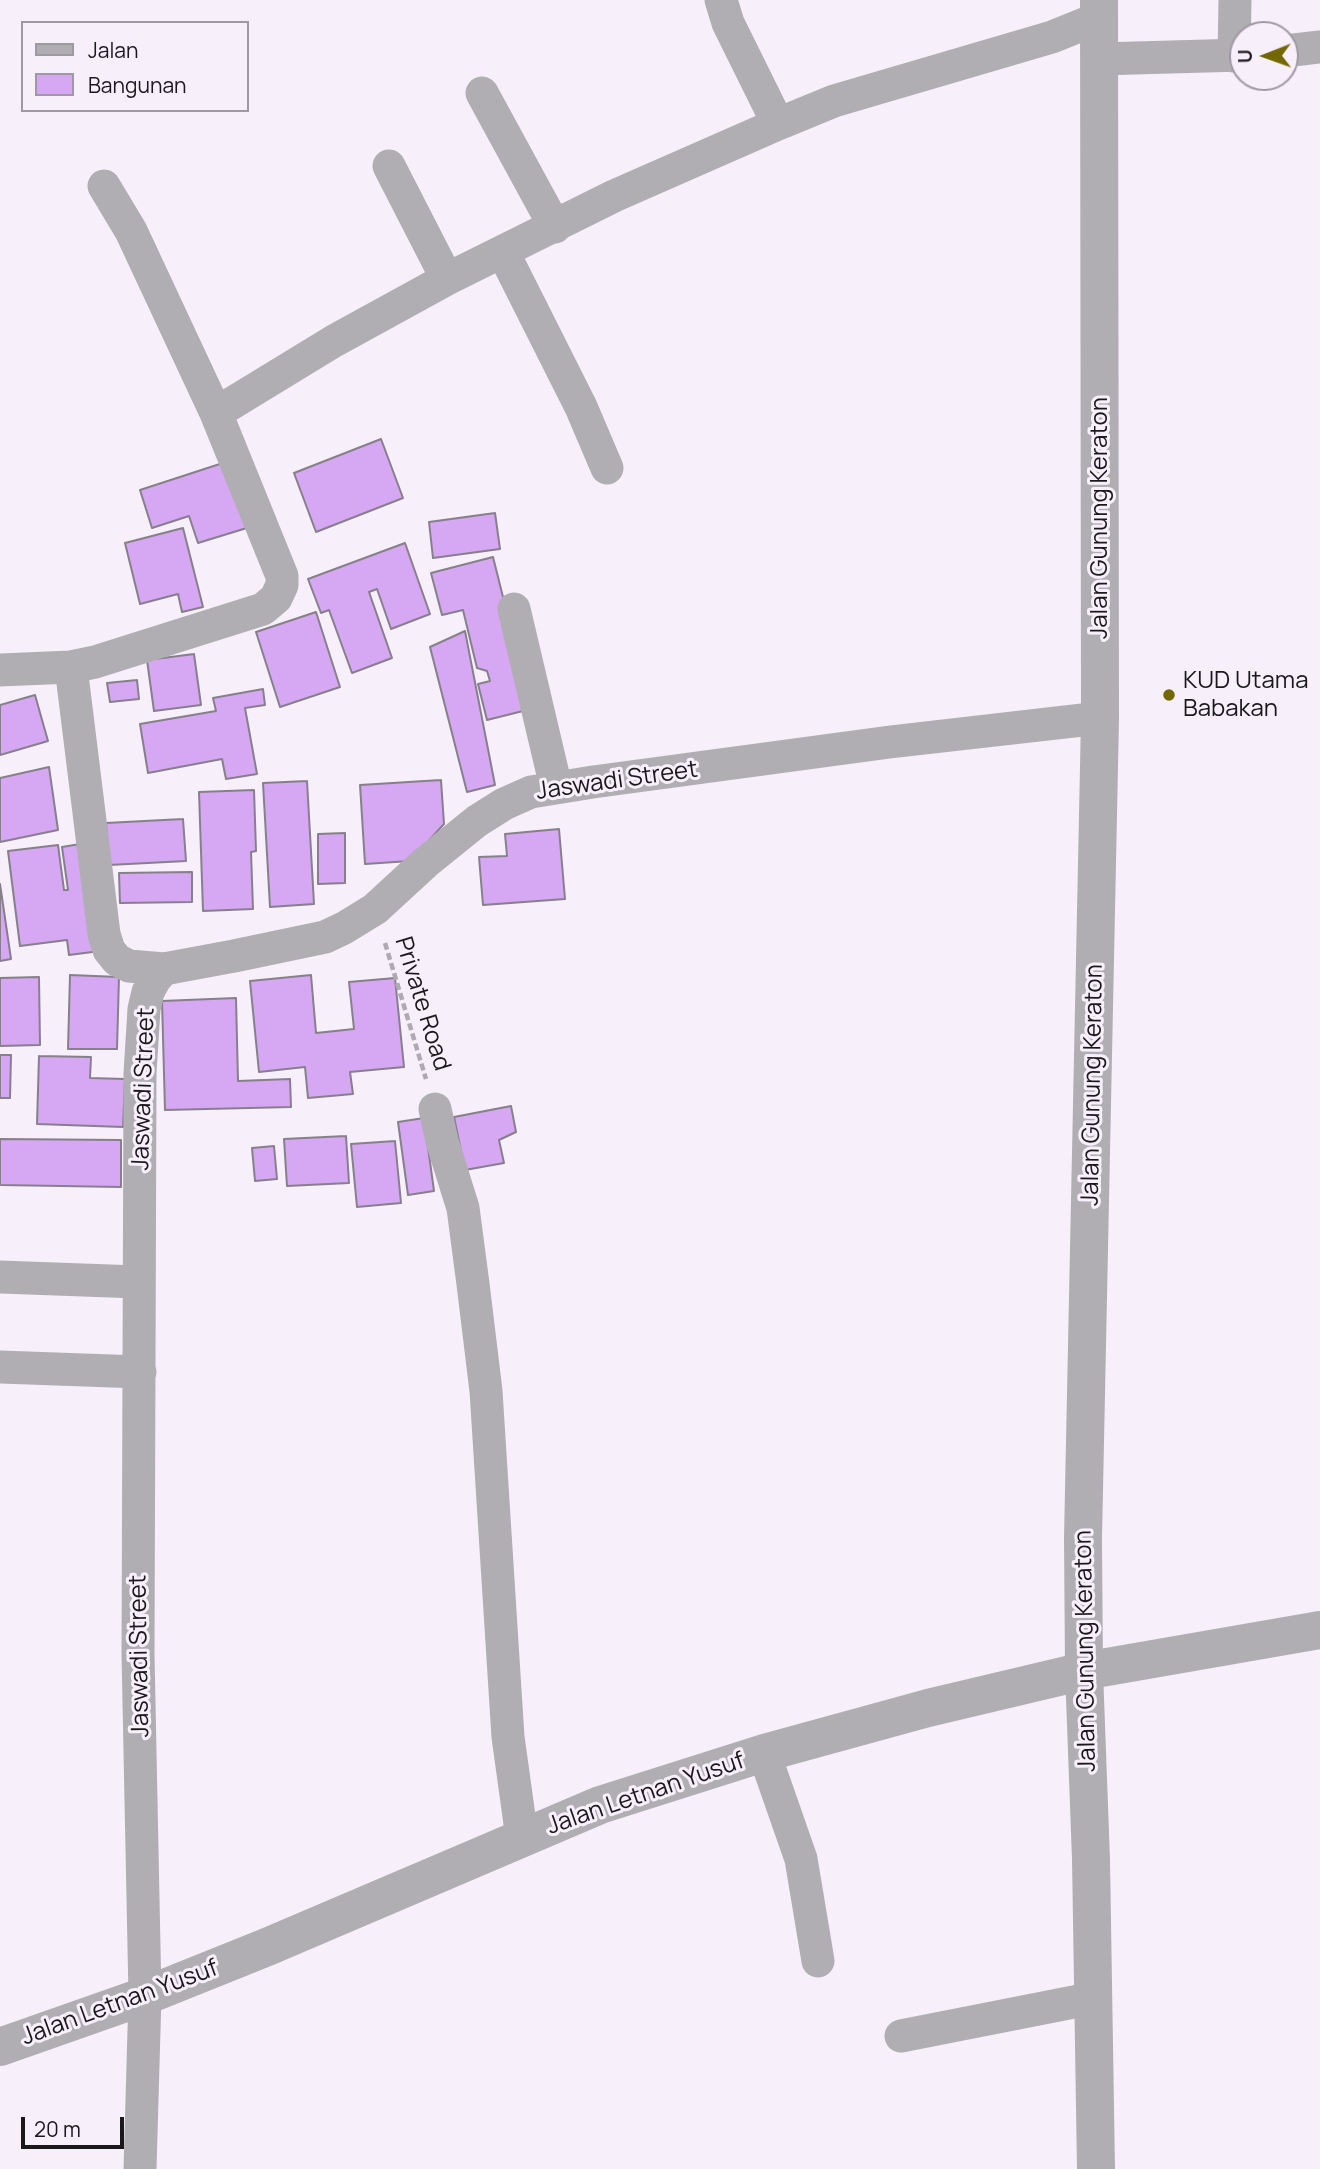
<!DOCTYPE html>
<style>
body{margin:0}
#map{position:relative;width:1320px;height:2169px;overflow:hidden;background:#f7f0fb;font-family:Manrope,sans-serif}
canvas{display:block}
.legend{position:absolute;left:21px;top:21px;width:228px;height:91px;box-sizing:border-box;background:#f7f0fb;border:2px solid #9f9aa2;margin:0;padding:9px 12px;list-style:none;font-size:21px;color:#1b181c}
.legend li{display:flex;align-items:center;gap:14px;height:35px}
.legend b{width:35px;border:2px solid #9f9aa2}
.north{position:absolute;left:1229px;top:21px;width:70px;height:70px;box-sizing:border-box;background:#f7f0fb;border:2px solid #9f9aa2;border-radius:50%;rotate:269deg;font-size:19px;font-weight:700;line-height:28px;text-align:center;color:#1b181c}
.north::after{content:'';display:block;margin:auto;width:24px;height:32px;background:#736800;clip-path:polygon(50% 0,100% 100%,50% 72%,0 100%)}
.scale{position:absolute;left:21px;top:2117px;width:103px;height:32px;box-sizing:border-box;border:4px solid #1b181c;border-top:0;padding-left:9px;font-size:21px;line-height:24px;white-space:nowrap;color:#1b181c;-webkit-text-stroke:5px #f7f0fb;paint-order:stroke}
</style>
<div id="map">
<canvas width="1320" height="2169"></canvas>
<ul class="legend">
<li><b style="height:9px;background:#b1aeb3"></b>Jalan</li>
<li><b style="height:19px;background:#d6a7f3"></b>Bangunan</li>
</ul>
<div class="north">U</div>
<div class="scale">20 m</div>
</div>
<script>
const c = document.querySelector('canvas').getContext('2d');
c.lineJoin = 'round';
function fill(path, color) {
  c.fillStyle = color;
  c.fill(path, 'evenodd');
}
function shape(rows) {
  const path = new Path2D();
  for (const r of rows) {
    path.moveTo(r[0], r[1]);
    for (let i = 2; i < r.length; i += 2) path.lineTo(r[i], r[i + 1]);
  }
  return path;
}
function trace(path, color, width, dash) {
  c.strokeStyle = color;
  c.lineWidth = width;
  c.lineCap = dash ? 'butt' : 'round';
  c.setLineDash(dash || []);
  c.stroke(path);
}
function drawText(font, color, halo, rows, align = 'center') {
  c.font = font + ' Manrope,sans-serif';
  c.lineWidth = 6;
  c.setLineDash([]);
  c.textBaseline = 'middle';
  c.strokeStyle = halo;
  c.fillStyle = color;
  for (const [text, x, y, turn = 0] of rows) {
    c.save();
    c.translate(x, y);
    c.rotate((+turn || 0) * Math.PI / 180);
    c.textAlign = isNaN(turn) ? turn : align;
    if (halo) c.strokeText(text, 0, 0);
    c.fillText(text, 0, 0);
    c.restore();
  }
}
const building = shape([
 [381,439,403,498,316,532,294,473,381,439],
 [229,461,250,527,198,543,189,516,152,528,140,490,229,461],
 [495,513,500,549,433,558,429,522,495,513],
 [183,528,203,607,182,612,178,594,140,604,125,543,183,528],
 [405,543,430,614,391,629,377,589,369,592,392,658,352,673,329,610,321,613,308,579,405,543],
 [493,557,531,709,487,720,478,684,490,681,487,671,477,668,463,610,442,615,431,573,493,557],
 [316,612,340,687,280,707,256,632,316,612],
 [465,631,495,785,467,792,430,647,465,631],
 [194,654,201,705,154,711,147,660,194,654],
 [137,680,139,699,110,702,107,683,137,680],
 [263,689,265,705,245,708,257,774,226,779,222,759,148,773,140,724,216,711,213,698,263,689],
 [35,695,48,741,0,755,0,705,35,695],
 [49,767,58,830,0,842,0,778,49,767],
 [441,780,444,824,410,861,365,864,360,785,441,780],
 [307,781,314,904,270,907,263,783,307,781],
 [254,790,256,851,251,852,253,909,203,911,199,792,254,790],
 [183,819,186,861,109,865,106,823,183,819],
 [559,829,565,899,483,905,479,857,507,856,505,834,559,829],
 [345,833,345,883,318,884,318,834,345,833],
 [86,843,100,951,69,955,67,940,20,946,8,851,58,845,64,890,68,890,62,847,86,843],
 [192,872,192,902,120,903,119,873,192,872],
 [0,884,11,959,0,961,0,884],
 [70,975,119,977,117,1049,68,1049,70,975],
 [311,975,316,1033,354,1029,349,982,395,978,404,1067,350,1072,353,1094,308,1098,305,1067,259,1072,250,981,311,975],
 [39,977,40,1045,0,1046,0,978,39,977],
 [236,998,238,1081,290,1079,291,1107,165,1110,162,1001,236,998],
 [0,1055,11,1055,10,1098,0,1098,0,1055],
 [39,1056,91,1057,90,1078,125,1079,123,1127,37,1124,39,1056],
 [511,1106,516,1132,499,1140,504,1163,465,1170,454,1117,511,1106],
 [424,1118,434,1191,408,1195,398,1122,424,1118],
 [346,1136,349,1183,287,1186,284,1139,346,1136],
 [0,1139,121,1140,121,1187,0,1185,0,1139],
 [395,1141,401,1203,357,1207,351,1144,395,1141],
 [274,1146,277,1179,255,1181,252,1148,274,1146]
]);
fill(building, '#d6a7f3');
trace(building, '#86808a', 2);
trace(shape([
 [385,943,426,1079]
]), '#afa9b2', 4.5, [7, 3.5]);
trace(shape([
 [721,0,728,23,778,124],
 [1285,51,1320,47],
 [1234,56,1235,0],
 [1099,59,1243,55],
 [482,93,555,227],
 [389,166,447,279],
 [104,186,131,231,216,413,282,576,282,585,276,598,263,609,95,662,71,667,104,934,109,950,117,960,129,966,164,969],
 [503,252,581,407,607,468],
 [216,413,334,341,447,279,614,196,778,124,834,101,1052,37,1099,18],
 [514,609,556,787],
 [0,670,71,667],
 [435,1109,442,1141,463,1208,473,1284,486,1391,508,1737,522,1838],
 [0,1277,138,1282],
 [0,1367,140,1372],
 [764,1753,801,1859,818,1961],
 [901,2036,1094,1998],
 [140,2169,145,1996,138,1654,140,1073,144,1009,148,992,155,979,164,969,234,956,325,937,344,928,375,909,425,863,477,821,504,804,531,792,593,782,890,742,1100,718]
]), '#b1aeb3', 33);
trace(shape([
 [0,2047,145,1996,267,1947,600,1805,764,1753,928,1708,1084,1671,1320,1630],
 [1096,2169,1091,1859,1084,1671,1083,1538,1100,718,1099,0]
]), '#b1aeb3', 38);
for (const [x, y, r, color] of [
 [1169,695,7,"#736800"]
]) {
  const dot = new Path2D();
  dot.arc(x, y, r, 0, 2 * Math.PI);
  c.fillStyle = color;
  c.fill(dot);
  trace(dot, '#f7f0fb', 2.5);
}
drawText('24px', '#1b181c', '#f7f0fb', [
 ["Jalan Gunung Keraton",1100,518,-90],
 ["Jaswadi Street",617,781,-8],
 ["Private Road",422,1004,73],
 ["Jalan Gunung Keraton",1093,1085,-89],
 ["Jaswadi Street",144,1089,-88],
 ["Jalan Gunung Keraton",1086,1651,-91],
 ["Jaswadi Street",140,1656,-91],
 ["Jalan Letnan Yusuf",646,1794,-19],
 ["Jalan Letnan Yusuf",120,2003,-20]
]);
drawText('24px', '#1b181c', '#f7f0fb', [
 ["KUD Utama",1183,681],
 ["Babakan",1183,709]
], 'left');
</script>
